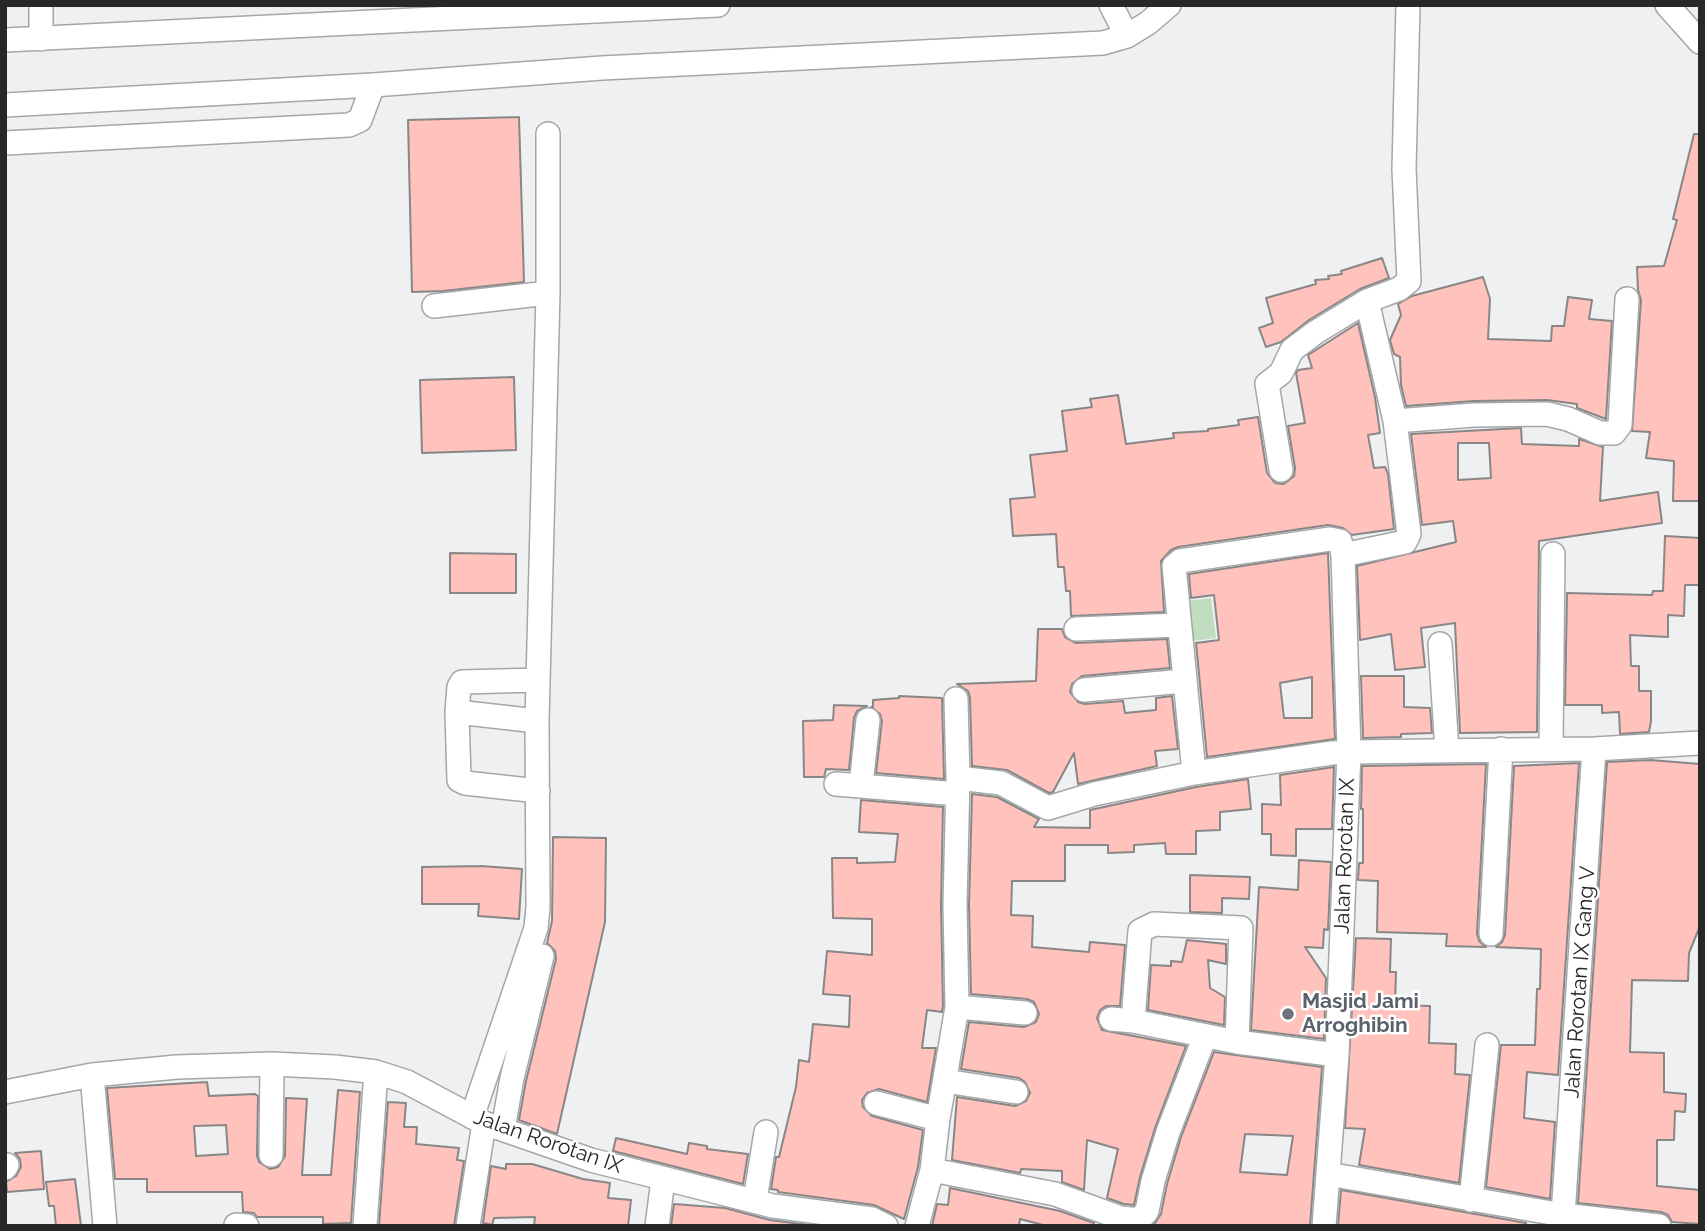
<!DOCTYPE html>
<style>
body{margin:0}
#map{position:relative;width:1705px;height:1231px;overflow:hidden;background:#eef0f1;font-family:Raleway,sans-serif}
canvas{display:block}
.frame{position:absolute;inset:0;border:7px solid #282829;pointer-events:none}
</style>
<div id="map">
<canvas width="1705" height="1231"></canvas>
<div class="frame"></div>
</div>
<script>
const c = document.querySelector('canvas').getContext('2d');
c.lineJoin = 'round';
function fill(path, color) {
  c.fillStyle = color;
  c.fill(path, 'evenodd');
}
function shape(rows) {
  const path = new Path2D();
  for (const r of rows) {
    path.moveTo(r[0], r[1]);
    for (let i = 2; i < r.length; i += 2) path.lineTo(r[i], r[i + 1]);
  }
  return path;
}
function trace(path, color, width, dash) {
  c.strokeStyle = color;
  c.lineWidth = width;
  c.lineCap = dash ? 'butt' : 'round';
  c.setLineDash(dash || []);
  c.stroke(path);
}
function drawText(font, color, halo, rows, align = 'center') {
  c.font = font + ' Raleway,sans-serif';
  c.lineWidth = 5;
  c.setLineDash([]);
  c.textBaseline = 'middle';
  c.strokeStyle = halo;
  c.fillStyle = color;
  for (const [text, x, y, turn = 0] of rows) {
    c.save();
    c.translate(x, y);
    c.rotate((+turn || 0) * Math.PI / 180);
    c.textAlign = isNaN(turn) ? turn : align;
    if (halo) c.strokeText(text, 0, 0);
    c.fillText(text, 0, 0);
    c.restore();
  }
}
fill(shape([
 [1211,598,1216,638,1185,642,1180,602]
]), '#c0debf');
const building = shape([
 [519,117,524,282,443,291,412,292,408,120,519,117],
 [1694,134,1700,134,1700,501,1673,501,1674,461,1646,458,1650,432,1632,431,1641,300,1638,290,1637,267,1664,266,1677,220,1673,219,1694,134],
 [1382,258,1389,278,1360,289,1309,320,1281,342,1266,347,1259,328,1273,323,1266,298,1316,284,1315,280,1329,279,1328,276,1342,274,1341,271,1382,258],
 [1483,277,1490,299,1488,339,1551,341,1552,326,1564,326,1568,297,1592,300,1589,319,1612,321,1606,419,1577,408,1577,404,1547,400,1474,401,1406,406,1401,385,1400,357,1394,354,1390,340,1401,315,1398,304,1412,296,1483,277],
 [1358,323,1375,397,1380,433,1368,435,1374,468,1385,467,1388,474,1394,529,1352,535,1343,528,1328,525,1178,547,1171,550,1161,561,1164,612,1071,616,1070,591,1066,591,1064,567,1058,567,1056,534,1013,536,1010,499,1035,497,1030,455,1067,451,1062,411,1092,407,1090,399,1118,395,1126,444,1174,438,1173,433,1208,431,1208,429,1239,425,1238,420,1258,417,1267,473,1275,483,1284,484,1294,476,1295,468,1288,426,1305,423,1296,373,1298,370,1312,368,1308,355,1358,323],
 [514,377,516,450,422,453,420,380,514,377],
 [1521,428,1522,444,1579,446,1579,439,1603,447,1600,501,1658,492,1662,523,1539,541,1537,732,1460,733,1455,623,1421,628,1425,667,1395,670,1391,634,1360,640,1357,566,1456,542,1453,521,1422,525,1411,434,1521,428],
 [1458,443,1489,443,1491,478,1458,480,1458,443],
 [1665,536,1700,538,1700,585,1685,585,1684,616,1668,615,1668,637,1630,635,1631,666,1639,666,1639,691,1651,691,1651,721,1649,732,1620,734,1619,712,1602,713,1602,705,1565,705,1567,593,1652,595,1653,591,1663,591,1665,536],
 [450,553,516,554,516,593,450,593,450,553],
 [1328,553,1335,739,1207,757,1196,643,1219,640,1214,595,1191,598,1189,574,1328,553],
 [1312,677,1312,718,1284,718,1280,683,1312,677],
 [1038,629,1062,629,1065,637,1076,643,1167,639,1170,668,1082,676,1072,684,1070,692,1078,702,1085,704,1123,701,1125,713,1156,710,1156,698,1172,696,1178,749,1155,751,1157,766,1078,784,1074,753,1053,792,1049,793,1007,770,972,766,970,698,968,691,957,684,1036,681,1038,629],
 [1361,676,1404,676,1404,707,1430,708,1432,733,1401,734,1401,737,1363,738,1361,676],
 [899,696,942,698,944,779,876,773,882,721,880,714,871,707,873,707,873,700,899,698,899,696],
 [834,705,867,706,857,711,854,718,849,770,826,769,824,777,804,777,803,721,833,720,834,705],
 [1650,760,1700,764,1700,926,1689,953,1688,981,1632,980,1630,1052,1664,1053,1664,1092,1686,1094,1685,1112,1675,1111,1674,1140,1657,1140,1657,1186,1700,1190,1700,1224,1672,1222,1668,1215,1661,1212,1578,1203,1607,762,1650,760],
 [1579,763,1558,1075,1527,1072,1524,1118,1555,1122,1550,1199,1486,1187,1501,1045,1535,1045,1537,989,1540,989,1541,949,1496,947,1502,942,1505,935,1514,766,1579,763],
 [1486,764,1477,933,1479,941,1486,947,1446,946,1447,934,1377,932,1378,881,1358,880,1359,863,1363,863,1363,809,1361,809,1362,766,1486,764],
 [1334,767,1332,829,1296,829,1296,856,1271,855,1271,834,1262,834,1262,804,1281,805,1280,775,1334,767],
 [1248,779,1251,809,1220,812,1220,830,1196,831,1196,854,1166,854,1165,843,1134,845,1134,852,1108,853,1108,845,1065,845,1065,881,1012,881,1011,915,1033,916,1032,947,1089,952,1090,942,1125,945,1120,1006,1106,1006,1100,1010,1097,1018,1102,1030,1186,1046,1155,1128,1140,1177,1134,1205,1124,1204,1107,1198,1118,1149,1087,1140,1084,1190,1062,1182,1062,1171,1021,1169,1020,1173,952,1160,957,1097,1015,1106,1026,1101,1030,1093,1025,1082,1019,1078,961,1069,969,1022,1024,1027,1036,1022,1039,1014,1034,1002,1027,999,971,994,969,905,972,794,997,797,1039,819,1034,827,1090,828,1090,810,1196,787,1248,779],
 [861,800,943,807,941,905,943,1006,942,1012,927,1010,922,1048,936,1048,927,1102,879,1089,867,1093,862,1100,863,1107,872,1116,923,1130,918,1167,904,1219,874,1205,778,1192,778,1190,771,1189,776,1157,779,1157,796,1087,799,1060,809,1062,813,1024,849,1027,850,996,823,994,827,951,872,955,872,919,833,918,832,858,857,858,857,863,895,862,898,834,859,832,861,800],
 [553,837,606,838,605,922,557,1134,519,1120,526,1081,556,959,555,951,547,943,552,921,553,837],
 [1299,860,1331,862,1328,930,1324,929,1323,948,1305,947,1326,978,1324,1039,1251,1030,1259,887,1298,890,1299,860],
 [481,866,522,869,519,919,478,916,479,904,422,904,422,867,481,866],
 [1190,875,1250,877,1249,899,1222,898,1222,913,1190,912,1190,875],
 [1356,938,1391,939,1390,972,1396,972,1395,1005,1430,1006,1429,1043,1456,1044,1455,1074,1470,1075,1459,1183,1359,1165,1365,1129,1345,1128,1356,938],
 [1187,940,1226,944,1226,964,1208,960,1210,988,1225,997,1224,1025,1148,1010,1151,965,1171,966,1171,961,1182,962,1187,940],
 [1214,1052,1322,1067,1310,1226,1153,1226,1161,1214,1167,1184,1181,1137,1214,1052],
 [1245,1134,1293,1136,1287,1175,1240,1172,1245,1134],
 [207,1082,209,1096,255,1094,258,1096,257,1156,259,1162,270,1169,278,1167,285,1156,286,1098,307,1099,302,1175,331,1175,338,1090,360,1092,351,1223,323,1224,323,1217,257,1217,254,1213,243,1212,242,1192,147,1192,147,1179,115,1179,107,1088,207,1082],
 [226,1125,228,1154,196,1156,194,1126,226,1125],
 [388,1102,406,1103,404,1127,417,1127,416,1144,459,1148,457,1160,464,1161,454,1226,379,1226,388,1102],
 [616,1138,687,1154,689,1143,707,1146,707,1149,748,1154,743,1184,613,1151,616,1138],
 [41,1151,44,1189,7,1192,6,1182,16,1176,21,1167,20,1159,15,1153,41,1151],
 [506,1164,532,1164,583,1179,610,1183,608,1198,631,1200,628,1226,534,1226,535,1217,494,1218,492,1225,483,1223,491,1166,506,1169,506,1164],
 [75,1179,81,1226,56,1226,54,1206,49,1206,46,1182,75,1179],
 [950,1188,1060,1211,1094,1223,1094,1226,1047,1226,1020,1219,1019,1226,932,1226,937,1204,948,1205,950,1188],
 [1341,1190,1526,1223,1526,1226,1338,1226,1341,1190],
 [674,1204,725,1208,770,1220,816,1226,671,1226,674,1204]
]);
fill(building, '#ffc2bc');
trace(building, '#898686', 2);
const minor = shape([
 [1111,5,1127,36],
 [1667,5,1700,42],
 [41,39,41,5],
 [5,40,718,5],
 [5,105,373,85,602,68,1103,43,1127,36,1148,23,1169,5],
 [5,143,349,125,360,120,373,85],
 [434,306,548,293],
 [1395,421,1474,415,1547,414,1568,419,1600,433,1614,433,1620,425,1627,299],
 [1281,470,1267,384,1281,373,1292,350,1316,332,1367,301],
 [1076,629,1179,625],
 [1440,644,1447,750],
 [537,680,462,682,459,687,457,712,459,780,465,783,538,791],
 [1084,690,1184,681],
 [457,712,537,721],
 [1551,748,1553,554],
 [1194,773,1174,566,1180,561,1330,539,1340,541,1343,555],
 [958,778,1001,783,1048,808,1094,794,1194,773,1332,753,1349,752,1343,555,1405,542,1409,534,1395,421,1367,301,1399,289,1409,281,1404,169,1408,5],
 [836,784,957,794],
 [861,785,868,720],
 [1491,934,1501,749],
 [957,1007,1025,1013],
 [1111,1019,1133,1021,1237,1042,1337,1055],
 [1133,1021,1140,931,1154,924,1241,928,1237,1042],
 [92,1075,105,1226],
 [945,1081,1016,1092],
 [5,1092,92,1075,177,1067,272,1064,335,1067,376,1072,407,1082,484,1123,591,1160,773,1206,872,1219,886,1226],
 [876,1103,938,1119],
 [472,1117,536,928,538,907,537,721,548,293,548,134],
 [503,1129,512,1078,542,956],
 [271,1155,272,1064],
 [5,1168,7,1165],
 [932,1170,1055,1194,1121,1218],
 [1328,1174,1563,1215,1659,1226],
 [755,1200,766,1132],
 [1471,1200,1487,1045],
 [1563,1215,1594,749],
 [236,1225,247,1226],
 [365,1226,376,1072],
 [468,1226,484,1123],
 [657,1226,663,1180],
 [917,1226,932,1170,938,1119,957,1007,955,905,958,778,956,699],
 [1120,1226,1121,1218,1139,1220,1147,1211,1153,1181,1168,1132,1205,1036],
 [1324,1226,1337,1055,1349,752,1594,749,1700,743]
]);
trace(minor, '#a5a6a8', 26);
trace(minor, '#fff', 23);
for (const [x, y, r, color] of [
 [1288,1014,7,"#6b7280"]
]) {
  const dot = new Path2D();
  dot.arc(x, y, r, 0, 2 * Math.PI);
  c.fillStyle = color;
  c.fill(dot);
  trace(dot, '#fff', 2.5);
}
drawText('21px', '#282829', '#fff', [
 ["Jalan Rorotan IX",1345,856,-88],
 ["Jalan Rorotan IX Gang V",1580,982,-86],
 ["Jalan Rorotan IX",548,1142,19]
]);
drawText('bold 21px', '#5b616d', '#fff', [
 ["Masjid Jami",1302,1002],
 ["Arroghibin",1302,1026]
], 'left');
</script>
